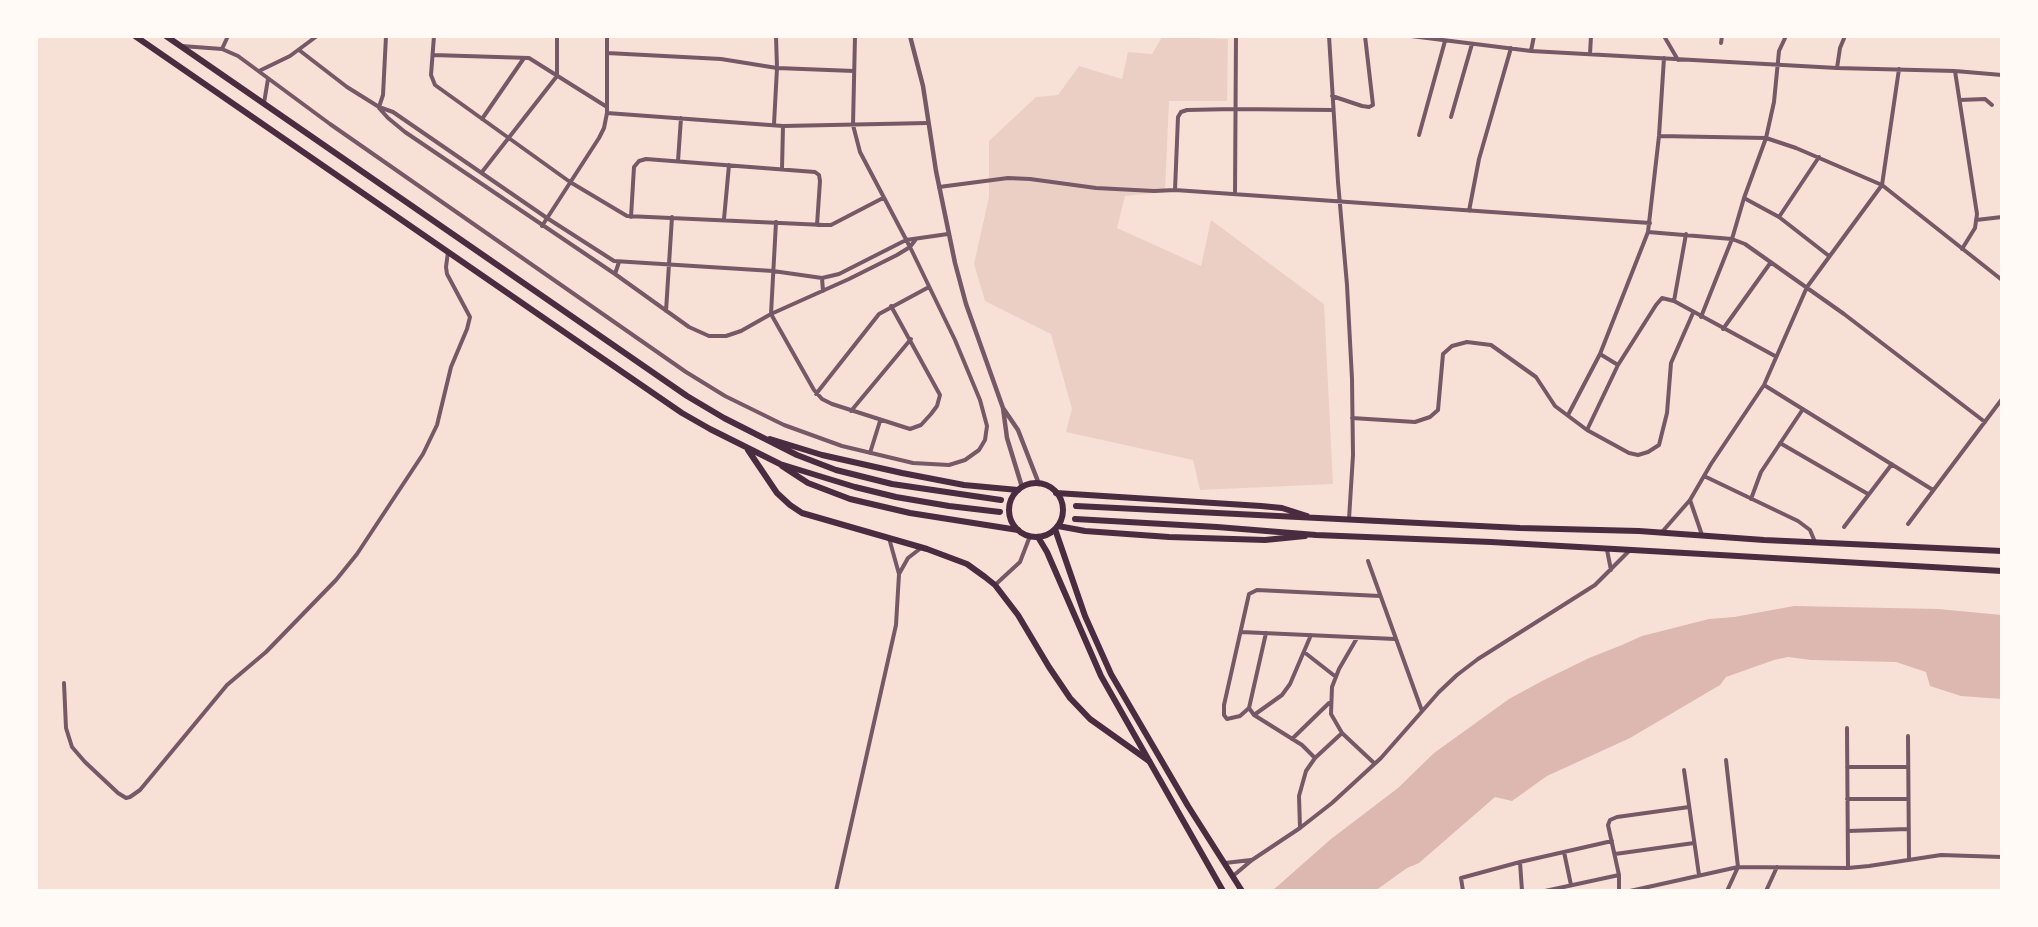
<!DOCTYPE html>
<style>
body{margin:0}
#map{position:relative;width:2038px;height:927px;overflow:hidden;background:#f7e1d7;font-family:"Varela Round",sans-serif}
canvas{display:block}
.frame{position:absolute;inset:0;border:38px solid #fffaf5;pointer-events:none}
</style>
<div id="map">
<canvas width="2038" height="927"></canvas>
<div class="frame"></div>
</div>
<script>
const c = document.querySelector('canvas').getContext('2d');
c.lineJoin = 'round';
function fill(path, color) {
  c.fillStyle = color;
  c.fill(path, 'evenodd');
}
function shape(rows) {
  const path = new Path2D();
  for (const r of rows) {
    if (r.length === 3) {
      path.moveTo(r[0] + r[2], r[1]);
      path.arc(r[0], r[1], r[2], 0, 2 * Math.PI);
      continue;
    }
    path.moveTo(r[0], r[1]);
    for (let i = 2; i < r.length; i += 2) path.lineTo(r[i], r[i + 1]);
  }
  return path;
}
function trace(path, color, width, dash) {
  c.strokeStyle = color;
  c.lineWidth = width;
  c.lineCap = dash ? 'butt' : 'round';
  c.setLineDash(dash || []);
  c.stroke(path);
}
fill(shape([
 [1162,37,1228,39,1227,101,1169,101,1165,192,1125,196,1117,228,1201,266,1211,220,1324,304,1333,484,1200,490,1193,460,1066,432,1072,409,1051,334,985,301,974,264,989,197,989,141,1036,97,1058,95,1079,66,1122,79,1128,52,1152,54]
]), '#ebcfc5');
fill(shape([
 [1794,606,1938,609,2002,615,2002,699,1961,696,1930,686,1926,672,1896,662,1811,660,1788,657,1774,660,1726,677,1720,685,1630,738,1547,776,1512,801,1495,797,1419,863,1407,868,1375,891,1272,891,1331,839,1398,788,1434,753,1509,699,1542,681,1589,658,1622,645,1642,636,1709,619,1734,617]
]), '#dcb8b0');
trace(shape([
 [434,36,431,75,435,85,570,182,627,216,824,225,831,225,883,198],
 [1329,36,1338,182,1347,285,1352,379,1353,455,1349,519],
 [1411,36,1531,51,1837,68,1955,71,2002,75],
 [1664,36,1678,60],
 [1721,43,1722,36],
 [182,46,222,49,238,56,330,124,686,372,725,396,784,425,842,446,913,463,949,465,965,460,979,450,985,440,987,426,980,400,955,340,910,247,860,152,853,125,855,36],
 [222,49,228,36],
 [299,50,347,87,379,107,393,112,547,218,614,261,773,271,822,278,839,274,906,240,948,234],
 [1531,51,1534,36],
 [607,53,721,59,777,68,854,71],
 [1590,54,1591,36],
 [433,55,529,58,607,107],
 [1837,68,1840,48,1845,36],
 [259,71,290,56,317,36],
 [1955,71,1977,214,1975,228,1962,249],
 [1332,96,1362,106,1369,107,1373,105,1365,36],
 [1960,100,1985,99,1992,105],
 [264,103,268,79],
 [379,107,383,95,386,36],
 [379,108,388,118,405,132,615,274,689,327,709,336,726,336,741,331,771,314,849,279,897,255,910,247,916,239],
 [607,113,607,36],
 [1451,117,1472,44],
 [482,119,524,58],
 [774,124,777,68,776,36],
 [1419,135,1445,41],
 [1659,136,1766,138,1796,148,1882,185,2002,280],
 [678,161,681,118],
 [782,169,783,126],
 [482,172,557,76,557,36],
 [939,187,1008,178,1030,179,1096,188,1154,191,1175,190,1650,223],
 [1175,190,1178,117,1181,112,1187,110,1234,109,1333,110],
 [1235,194,1236,36],
 [1744,198,1779,217,1829,256],
 [1469,211,1479,159,1511,48],
 [631,217,634,167,639,161,646,159,815,172,819,175,820,181,817,225],
 [1779,217,1819,157],
 [724,219,729,165],
 [1976,220,2002,217],
 [776,222,771,314,814,390,822,399,832,404,910,429,921,425,931,414,937,406,940,395,891,306],
 [542,226,599,138,604,128,607,113,783,126,928,123],
 [1648,232,1732,239,1745,244,1844,314,1985,422],
 [615,274,619,262],
 [822,278,823,291],
 [1674,301,1686,234],
 [666,311,672,217],
 [1701,317,1732,239,1744,198,1766,138,1774,102,1779,51,1786,36],
 [1723,329,1771,262],
 [1600,354,1618,365],
 [1764,385,1933,490],
 [816,394,879,314,929,287],
 [851,411,911,339],
 [1568,415,1600,354,1648,232,1659,136,1664,58],
 [1352,418,1415,422,1430,417,1438,410,1443,354,1452,346,1467,342,1491,345,1536,377,1555,406,1587,430,1629,453,1638,455,1648,452,1659,445,1667,413,1671,363,1693,313],
 [1587,430,1618,365,1656,305,1662,298,1674,301,1775,356],
 [1780,443,1868,494],
 [870,453,880,421],
 [1704,476,1798,521,1810,530,1815,542],
 [1751,499,1761,472,1803,409],
 [1690,500,1702,535],
 [1908,524,2002,399],
 [1844,527,1892,464],
 [1662,532,1690,500,1711,464,1764,385,1807,287,1882,185,1899,69],
 [1607,550,1611,570],
 [1368,561,1422,711],
 [899,574,908,558,921,548],
 [995,585,1020,562,1030,536],
 [1241,632,1395,639],
 [1266,633,1249,708,1240,716,1227,719,1224,715,1224,705,1249,594,1257,590,1380,596],
 [1357,638,1339,669,1332,687,1331,714,1342,733,1374,763],
 [1304,652,1336,677],
 [64,683,66,728,72,747,85,762,118,793,126,798,130,797,140,790,227,685,266,652,336,580,357,554,423,454,437,425,451,367,467,329,470,317,447,274,446,267,448,252],
 [1249,708,1254,715,1302,745,1315,758],
 [1254,715,1282,695,1290,684,1311,635],
 [1847,728,1848,868],
 [1908,736,1909,859],
 [1292,739,1329,703],
 [1726,760,1738,867,1727,891],
 [1847,767,1908,767],
 [1684,770,1699,875],
 [1847,799,1908,799],
 [1300,828,1299,796,1306,771,1315,758,1342,733],
 [1848,831,1908,829],
 [1564,852,1571,885],
 [1615,854,1694,843],
 [1520,862,1522,891],
 [1225,863,1251,860],
 [1233,876,1252,860,1300,828,1332,803,1381,758,1439,692,1457,675,1478,659,1595,585,1629,551],
 [836,891,896,625,899,574,889,538],
 [1463,891,1461,878,1520,862,1612,841],
 [1545,891,1619,875],
 [1619,891,1619,875,1608,825,1610,820,1617,817,1689,807],
 [1630,891,1738,867,1848,868,1869,866,1941,855,2002,857],
 [1766,891,1777,867]
]), '#755966', 4);
trace(shape([
 [910,36,923,86,936,171,955,263,966,304,1003,408,1007,438,1022,487],
 [1003,408,1018,430,1039,484]
]), '#755966', 4.5);
trace(shape([
 [1036,510,27],
 [1055,529,1085,616,1111,674,1188,806,1242,891],
 [1038,537,1047,552,1101,676,1223,891]
]), '#4a2c40', 6);
trace(shape([
 [135,36,551,323,682,413,710,429,780,464,855,487,896,497,949,506,1000,512],
 [166,36,687,396,724,418,797,455,836,470,892,484,1001,500],
 [770,439,822,455,902,473,964,485,1018,490],
 [748,450,777,493,790,505,802,513,927,549,967,564,985,577,995,585,1018,615,1049,667,1070,698,1090,719,1149,761],
 [782,466,808,483,850,499,910,513,1018,530],
 [1056,493,1261,506,1282,508,1307,516],
 [1076,506,1520,528,1639,531,1764,540,2002,551],
 [1075,519,1217,527,1316,535,1491,542,2002,571],
 [1058,526,1085,531,1169,537,1265,540,1305,536]
]), '#4a2c40', 6);
</script>
